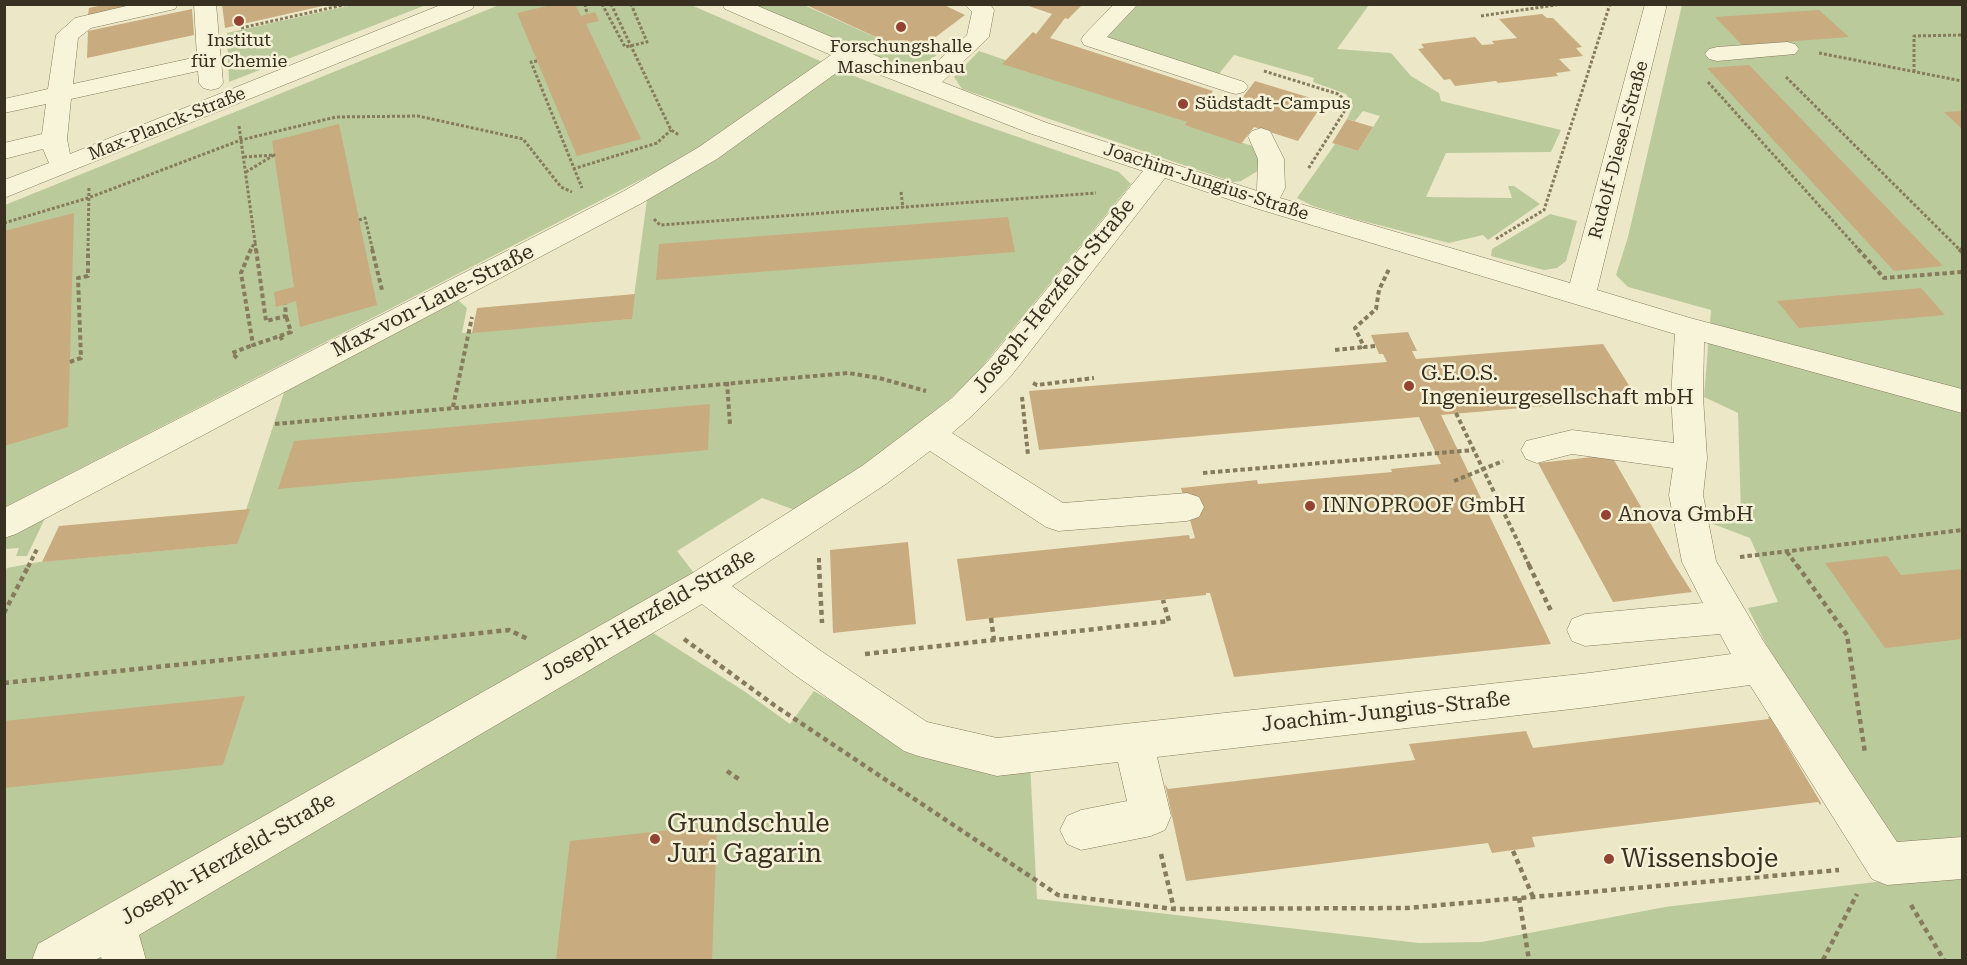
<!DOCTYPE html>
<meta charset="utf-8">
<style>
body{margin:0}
#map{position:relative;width:1967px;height:965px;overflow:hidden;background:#ece8c7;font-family:"Roboto Serif",serif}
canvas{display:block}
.frame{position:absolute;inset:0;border:6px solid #383020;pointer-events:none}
</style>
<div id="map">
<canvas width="1967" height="965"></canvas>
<div class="frame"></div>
</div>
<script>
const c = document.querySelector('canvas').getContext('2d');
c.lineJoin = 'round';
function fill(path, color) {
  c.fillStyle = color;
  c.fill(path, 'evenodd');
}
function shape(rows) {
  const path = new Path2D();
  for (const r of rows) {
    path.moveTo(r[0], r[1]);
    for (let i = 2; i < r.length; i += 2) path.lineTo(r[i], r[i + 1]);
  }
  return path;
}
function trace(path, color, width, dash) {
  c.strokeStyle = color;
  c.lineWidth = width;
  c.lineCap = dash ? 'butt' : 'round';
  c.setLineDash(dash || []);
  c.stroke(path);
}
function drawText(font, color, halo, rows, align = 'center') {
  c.font = font + ' "Roboto Serif",serif';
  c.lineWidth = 5;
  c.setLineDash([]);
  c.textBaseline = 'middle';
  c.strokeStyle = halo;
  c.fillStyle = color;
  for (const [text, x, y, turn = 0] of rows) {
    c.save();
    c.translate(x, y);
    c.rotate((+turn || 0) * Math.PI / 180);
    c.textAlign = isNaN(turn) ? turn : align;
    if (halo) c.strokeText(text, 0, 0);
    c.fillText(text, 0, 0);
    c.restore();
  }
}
fill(shape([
 [357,4,426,5,229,82,227,33],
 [499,5,691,5,825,63,718,140,5,507,5,205],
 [753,5,804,5,913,54,931,40,940,46,941,51,931,60,919,62,900,63,883,59],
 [1136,5,1369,5,1337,49,1391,53,1411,76,1439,93,1441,101,1561,130,1551,152,1446,153,1426,197,1512,198,1508,186,1514,186,1540,204,1488,240,1483,235,1449,243,1355,219,1313,206,1297,198,1335,144,1358,151,1380,116,1363,111,1355,121,1347,119,1353,105,1346,94,1313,82,1314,78,1234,55,1218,75,1102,39],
 [1682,5,1962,5,1962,960,5,960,4,573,7,568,39,562,235,544,287,383,457,299,467,308,462,333,631,319,648,192,838,70,972,121,1119,172,1131,184,968,384,889,448,800,512,762,498,677,551,697,577,628,617,744,691,790,724,814,691,896,739,1030,763,1037,899,1419,943,1482,942,1665,907,1884,881,1748,608,1778,602,1750,538,1713,524,1710,509,1741,515,1738,413,1704,397,1711,310,1628,287,1616,275,1628,237],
 [979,51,1187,122,1184,125,1256,147,1261,169,1241,181,1233,182,962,89,954,77],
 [1550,214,1577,221,1566,261,1557,268,1544,270,1491,256,1492,249],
 [46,516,27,556,16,556,19,548,5,549,5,533]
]), '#bbca9b');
fill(shape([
 [107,4,138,4,88,16,89,8],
 [222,4,327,4,327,5,225,28],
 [556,4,575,4,581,16,595,12,599,21,586,24,641,139,577,156,517,13],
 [804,4,942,4,965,15,913,54],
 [1023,4,1083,4,1068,19,1065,18,1050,38,1213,91,1208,97,1236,106,1255,81,1324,102,1298,141,1254,127,1241,144,1184,125,1187,122,1002,64,1033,32,1036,34,1052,14],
 [192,9,194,35,87,58,88,31],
 [1819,10,1849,37,1742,45,1715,17],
 [1542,14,1547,18,1553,18,1582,47,1576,48,1583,56,1559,59,1571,71,1556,73,1558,76,1498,83,1496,81,1455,86,1450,79,1444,80,1418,49,1424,48,1421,44,1475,37,1482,45,1494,44,1492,41,1517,38,1499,19],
 [1749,65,1915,237,1943,266,1894,271,1707,68],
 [1962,111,1962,129,1944,112],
 [1347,119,1373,127,1358,151,1332,143],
 [339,124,377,305,300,327,296,301,276,307,274,292,294,287,272,141],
 [74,213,68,427,4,446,4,231],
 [1008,217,1015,252,656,280,659,244],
 [1921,288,1945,315,1799,328,1777,301],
 [635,294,632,319,472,333,477,308],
 [1408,332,1417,351,1412,351,1416,359,1603,344,1637,398,1441,415,1551,644,1234,677,1210,593,1206,593,1206,595,966,621,957,559,1189,535,1190,539,1195,538,1181,488,1257,480,1258,484,1392,472,1391,469,1441,464,1419,417,1039,450,1029,391,1387,362,1383,354,1379,354,1371,335],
 [710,404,708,450,278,489,294,441],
 [1611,455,1674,564,1692,592,1613,602,1538,463],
 [250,509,237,544,42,562,59,526],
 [908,542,916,624,833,633,830,550],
 [1887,556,1901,575,1962,569,1962,639,1885,648,1825,563],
 [245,696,223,765,4,788,4,721],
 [1768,717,1770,717,1821,803,1820,805,1818,802,1532,837,1535,847,1492,853,1488,843,1186,881,1165,784,1168,789,1415,760,1409,744,1526,731,1533,748,1769,719],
 [717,825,712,960,556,960,570,841]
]), '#c8ab7f');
const minor = shape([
 [135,4,178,4,175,9,91,28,78,38,73,84,197,57,194,4,216,4,223,83,219,88,211,90,203,88,199,83,198,71,71,99,67,139,70,154,443,4,475,4,472,9,4,198,4,180,49,163,43,149,4,159,4,143,42,134,46,104,4,113,4,99,48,89,56,35,75,18,135,4],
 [722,4,753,4,922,75,967,35,972,12,964,4,990,4,994,10,989,37,942,82,1047,123,1257,191,1258,159,1248,136,1252,131,1261,128,1270,131,1284,159,1285,188,1280,198,1570,283,1645,4,1667,4,1597,290,1690,318,1962,389,1962,413,1704,342,1703,397,1707,458,1703,495,1716,561,1764,642,1897,842,1962,837,1962,879,1887,885,1872,879,1750,685,1589,707,1157,757,1171,816,1165,830,1151,836,1081,850,1067,844,1060,830,1067,816,1081,810,1127,801,1118,762,997,776,918,756,904,751,792,673,702,604,139,935,146,960,102,960,101,957,95,960,32,960,38,944,691,574,862,466,952,398,989,360,1143,171,1029,133,850,63,717,159,642,203,16,534,4,538,4,508,624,191,699,147,831,55,725,9,722,4],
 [1165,178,1255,208,1675,334,1671,397,1674,443,1572,430,1526,441,1521,450,1526,459,1537,463,1572,454,1673,468,1669,495,1682,562,1703,603,1585,614,1572,619,1567,630,1572,641,1585,646,1720,634,1731,654,1589,673,997,738,927,722,818,649,732,586,886,484,930,451,1046,527,1058,531,1187,521,1199,517,1204,507,1199,497,1187,493,1063,503,952,433,974,414,1011,376,1165,178],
 [1114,4,1138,4,1107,37,1244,82,1248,87,1244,92,1236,94,1228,92,1084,45,1081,40,1084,35,1114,4],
 [1787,42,1795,44,1799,49,1795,54,1717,61,1709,59,1705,54,1709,49,1717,47,1787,42]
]);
trace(minor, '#877b5d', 1);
trace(shape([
 [585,4,587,14],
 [602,4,625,47,647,42,631,4],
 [611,4,671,130,679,135],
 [1481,16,1562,4],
 [241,28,348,4],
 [1819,53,1962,81],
 [537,61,531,62,582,188],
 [1264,71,1338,94,1349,104,1308,169],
 [1914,72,1914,36,1962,35],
 [1786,77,1961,251],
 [1708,82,1860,251],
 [239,126,255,242,250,251],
 [244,157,274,155,246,172],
 [573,169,657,143,671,130],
 [901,192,903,208],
 [654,219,660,225,1096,193],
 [359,220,365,218,373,251],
 [4,223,88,198,241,140,336,117,418,116,523,139,561,187,572,192],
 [1496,239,1544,210,1610,4],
 [255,243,256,251],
 [88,251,89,187]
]), '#877b5d', 3, [3, 2]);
trace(shape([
 [251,249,241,273,253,345,280,336,283,341],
 [256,249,266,321,286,316,285,304],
 [372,249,382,290],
 [1858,249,1884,278,1962,272],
 [1959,249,1962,252],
 [280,336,291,332,286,316],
 [1375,346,1364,347,1355,328,1376,309,1379,290,1389,269],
 [1335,350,1364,347],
 [237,358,232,353,253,345],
 [70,362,81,358,78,278,88,276,88,249],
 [727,382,730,425],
 [1033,383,1037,385,1094,378],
 [1022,397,1028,455],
 [453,407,472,317],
 [1456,413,1530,567],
 [275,424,848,373,879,378,926,391],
 [1203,473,1474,450],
 [1454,481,1503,461],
 [1787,552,1798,567],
 [1740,557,1962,530],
 [819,558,819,567],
 [28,567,37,549]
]), '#877b5d', 4, [4.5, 3]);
trace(shape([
 [819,565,822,623],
 [1529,565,1552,613],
 [1797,565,1847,635,1865,753],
 [4,613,29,565],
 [991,618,994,640],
 [684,639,774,705,1058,895,1174,909,1407,908,1839,870],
 [865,654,1169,621,1163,600],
 [4,683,509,630,530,640],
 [727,771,740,780],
 [1513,851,1533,897],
 [1161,854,1174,909],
 [1519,898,1529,960],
 [1911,905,1944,960],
 [1823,960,1857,894]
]), '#877b5d', 4.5, [5, 4]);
fill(minor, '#f7f4da');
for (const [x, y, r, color] of [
 [239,21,6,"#924331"],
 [901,27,6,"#924331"],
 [1183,104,6,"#924331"],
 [1409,386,6,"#924331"],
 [1310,506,6,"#924331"],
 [1606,515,6,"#924331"],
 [655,839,6,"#924331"],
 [1609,859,6,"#924331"]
]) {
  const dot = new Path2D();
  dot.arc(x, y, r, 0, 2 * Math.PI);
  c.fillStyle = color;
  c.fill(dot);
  trace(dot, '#f4f1d6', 2);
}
drawText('18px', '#383020', '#f4f1d6', [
 ["Institut",239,41],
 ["für Chemie",239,62],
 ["Forschungshalle",901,47],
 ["Maschinenbau",901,68],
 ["Südstadt-Campus",1195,104,"left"]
]);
drawText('18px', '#383020', '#f4f1d6', [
 ["Max-Planck-Straße",167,124,-22],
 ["Rudolf-Diesel-Straße",1619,150,-75],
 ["Joachim-Jungius-Straße",1206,182,18]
]);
drawText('21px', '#383020', '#f4f1d6', [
 ["Joseph-Herzfeld-Straße",1054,296,-51],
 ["Max-von-Laue-Straße",433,301,-27],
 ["Joseph-Herzfeld-Straße",648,615,-30],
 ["Joachim-Jungius-Straße",1386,712,-6],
 ["Joseph-Herzfeld-Straße",228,859,-30]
]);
drawText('21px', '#383020', '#f4f1d6', [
 ["G.E.O.S.",1421,374],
 ["Ingenieurgesellschaft mbH",1421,398],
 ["INNOPROOF GmbH",1322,506],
 ["Anova GmbH",1618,515]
], 'left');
drawText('26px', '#383020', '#f4f1d6', [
 ["Grundschule",667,824],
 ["Juri Gagarin",667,854],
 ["Wissensboje",1621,859]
], 'left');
</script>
